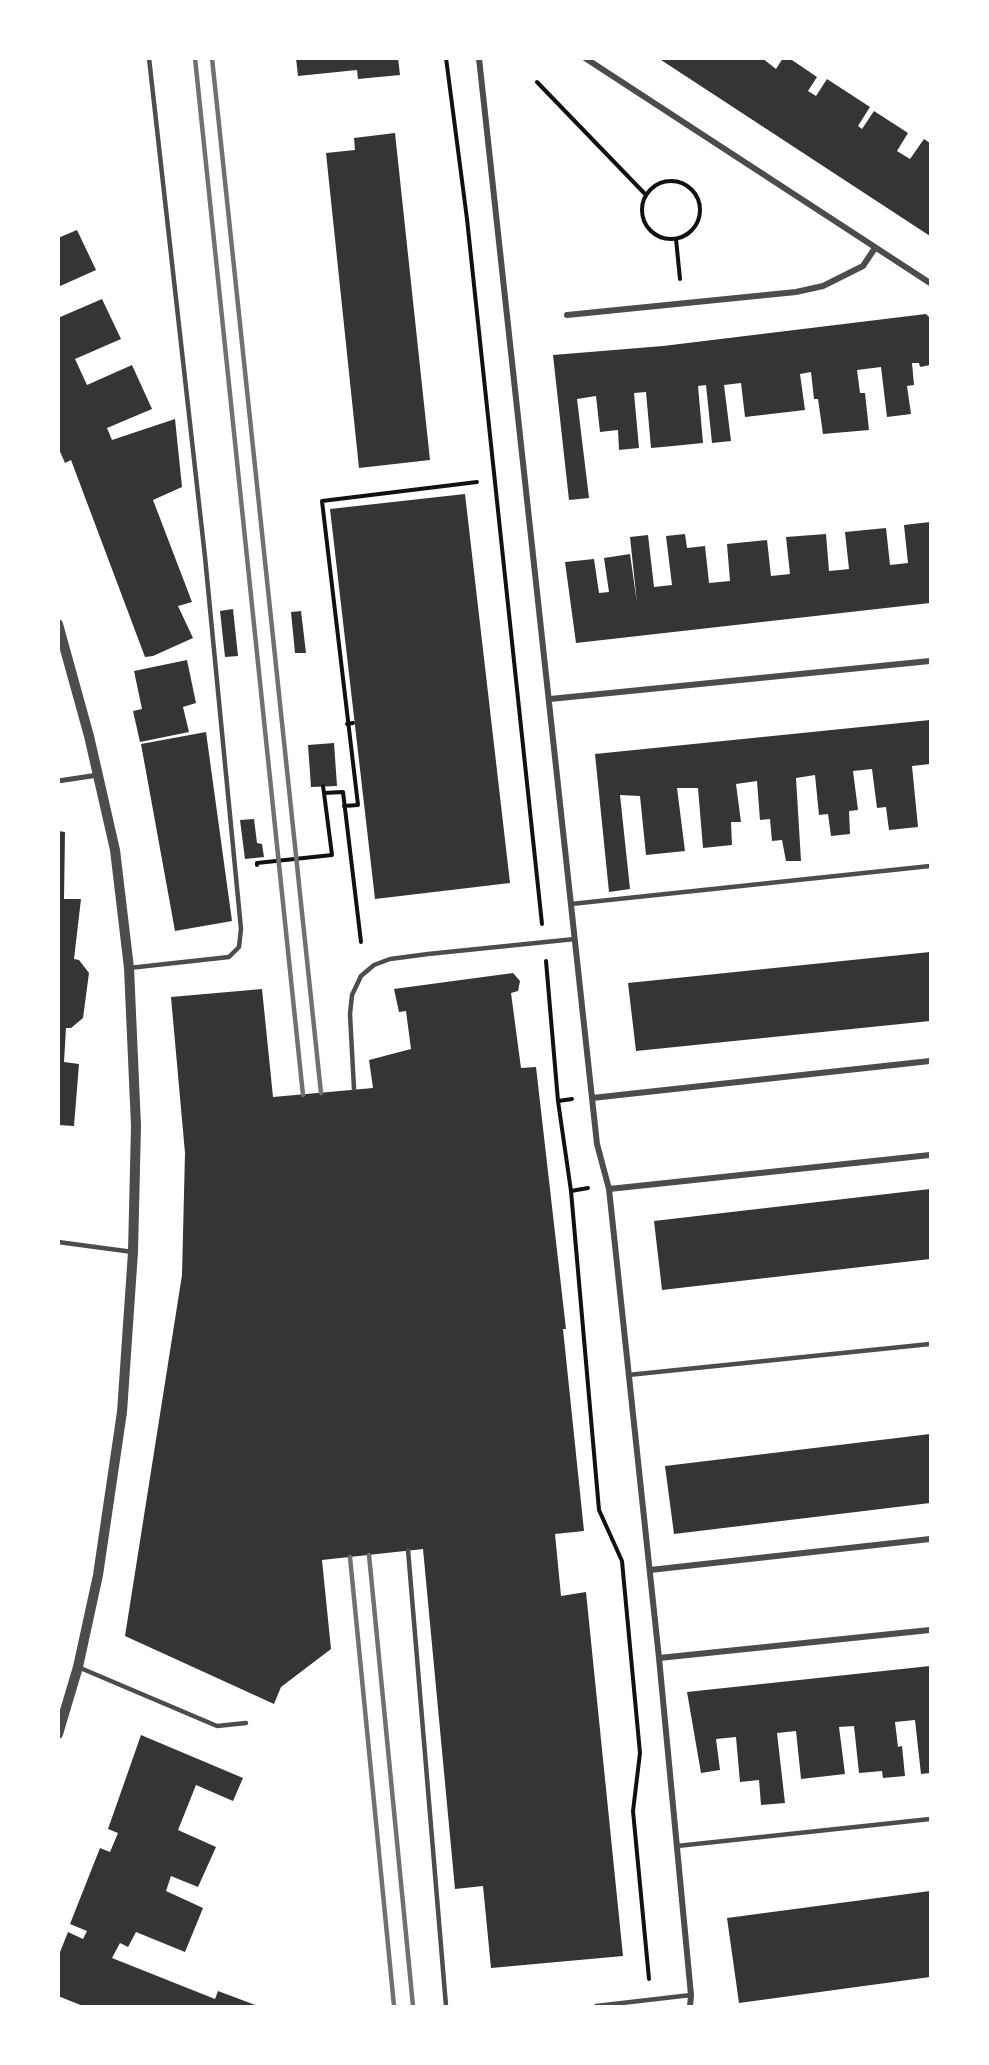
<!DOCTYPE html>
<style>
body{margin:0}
#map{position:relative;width:989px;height:2065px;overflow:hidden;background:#fff;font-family:"IBM Plex Sans",sans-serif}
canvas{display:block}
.frame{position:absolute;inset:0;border:60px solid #fff;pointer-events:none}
</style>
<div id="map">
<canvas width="989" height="2065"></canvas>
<div class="frame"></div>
</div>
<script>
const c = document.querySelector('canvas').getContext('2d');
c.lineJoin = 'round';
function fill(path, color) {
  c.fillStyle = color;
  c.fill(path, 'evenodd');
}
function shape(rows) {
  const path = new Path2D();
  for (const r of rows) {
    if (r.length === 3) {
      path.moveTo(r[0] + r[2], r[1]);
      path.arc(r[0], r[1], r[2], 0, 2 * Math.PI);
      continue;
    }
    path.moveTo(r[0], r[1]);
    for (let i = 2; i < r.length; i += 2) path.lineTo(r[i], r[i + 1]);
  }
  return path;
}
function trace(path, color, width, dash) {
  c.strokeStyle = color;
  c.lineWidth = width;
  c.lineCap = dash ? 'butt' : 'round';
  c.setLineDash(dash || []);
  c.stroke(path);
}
fill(shape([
 [296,58,398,58,400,75,358,79,357,70,298,76],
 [658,58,762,58,776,69,783,58,789,58,817,77,808,91,816,96,827,79,870,107,858,126,862,129,874,111,908,133,897,151,910,159,924,139,930,143,930,236],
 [395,133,430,460,359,468,326,153,355,150,354,138],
 [77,230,96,270,58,287,58,238],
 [102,299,121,339,75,359,87,385,132,365,152,409,107,428,112,440,175,419,182,487,153,500,192,602,178,606,193,638,153,656,145,657,71,460,65,463,58,447,58,318],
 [926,314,930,318,930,365,920,367,919,363,912,363,914,385,907,386,911,414,887,417,881,367,857,370,860,393,865,393,869,430,823,434,818,399,814,399,811,372,800,374,805,410,745,417,741,383,724,385,731,441,712,443,706,385,698,386,703,443,673,446,651,448,646,392,634,393,639,448,619,450,618,430,600,432,596,396,577,399,589,498,569,500,553,355,663,346],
 [465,494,510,883,375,899,330,509],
 [930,522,930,603,576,643,565,562,594,559,599,593,609,592,604,558,630,554,637,603,630,537,648,535,654,587,672,585,666,536,685,534,687,548,705,546,709,583,730,581,727,544,767,540,771,576,790,574,786,537,826,534,829,571,840,570,849,569,845,532,886,528,890,565,908,563,904,525],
 [233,609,238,656,225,657,220,611],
 [301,611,306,653,295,653,291,612],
 [187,660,196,703,183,707,189,732,140,742,133,711,142,709,134,671],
 [930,720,930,764,912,766,918,827,889,830,886,807,877,808,872,769,853,771,858,810,849,811,850,834,831,836,828,814,819,815,815,775,796,778,801,861,786,861,782,840,772,841,770,819,760,820,757,781,736,784,741,822,731,822,732,845,703,848,698,788,677,788,685,851,646,855,640,796,620,795,630,889,609,892,595,754],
 [206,732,232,921,175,931,141,744],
 [334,743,337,786,311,787,308,745],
 [254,819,257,843,262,844,264,857,245,859,240,820],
 [58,831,65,832,64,899,81,899,74,959,79,960,89,973,83,1018,71,1028,66,1028,64,1062,79,1064,74,1126,58,1125],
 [930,952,930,1021,636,1051,628,983],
 [513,973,520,981,518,991,511,993,521,1068,536,1067,566,1329,563,1329,584,1531,555,1534,561,1596,586,1592,623,1956,491,1968,483,1886,455,1889,423,1549,322,1560,331,1649,281,1687,274,1704,125,1636,182,1275,185,1153,171,997,262,989,273,1097,373,1088,369,1060,411,1049,406,1011,399,1012,394,989],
 [930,1189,930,1259,662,1290,654,1221],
 [930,1434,930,1503,674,1534,665,1466],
 [930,1666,930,1773,921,1774,915,1720,895,1722,898,1747,902,1746,905,1776,883,1778,882,1771,859,1773,854,1726,839,1727,845,1774,801,1779,796,1731,777,1733,785,1803,761,1805,759,1780,740,1782,736,1737,716,1739,720,1770,701,1773,687,1692],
 [141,1735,243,1778,233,1801,196,1785,178,1830,216,1847,198,1887,171,1876,166,1891,203,1908,185,1952,136,1932,128,1947,120,1943,112,1958,215,1999,218,1991,258,2006,83,2006,58,1996,58,1957,68,1932,83,1939,87,1931,70,1924,100,1848,110,1852,118,1833,108,1829],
 [930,1891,930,1977,739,2003,727,1918]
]), '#353535');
trace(shape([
 [446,58,467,219,542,924],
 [537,82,646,195],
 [671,210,29],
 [676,239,680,279],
 [347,724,353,723],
 [323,786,324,793],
 [344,806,358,805,322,501,477,482],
 [257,865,257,863,332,855,324,793,343,792,361,942],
 [546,961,558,1101,571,1191,599,1510,622,1561,623,1572,640,1753,633,1811,649,1979],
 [558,1101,572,1099],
 [571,1191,588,1188]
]), '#111', 4);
trace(shape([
 [571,904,930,866],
 [129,968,229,957,239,947,241,929,205,557,149,58],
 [354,1089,350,1014,352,995,361,976,374,965,390,959,428,954,575,939],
 [58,1242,133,1252],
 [628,1375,930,1344],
 [408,1550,446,2006],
 [78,1667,217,1726,246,1723],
 [677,1846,930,1819],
 [596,2006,691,1995]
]), '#4c4c4c', 4.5);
trace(shape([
 [58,781,98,775]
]), '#4c4c4c', 5);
trace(shape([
 [479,58,597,1144,609,1189,659,1658,691,1995,690,2006],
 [585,58,930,283],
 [567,315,796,292,823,286,863,266,875,248],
 [550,699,930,661],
 [592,1098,930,1061],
 [609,1189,930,1155],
 [650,1570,930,1539],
 [659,1658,930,1630]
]), '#4c4c4c', 6);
trace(shape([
 [58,624,89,736,115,850,129,968,136,1126,133,1252,122,1412,98,1575,78,1667,58,1734]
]), '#4c4c4c', 10);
trace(shape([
 [195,58,303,1095],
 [212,58,321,1093],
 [369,1555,413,2006],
 [350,1557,394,2006]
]), '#707070', 4.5);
</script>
